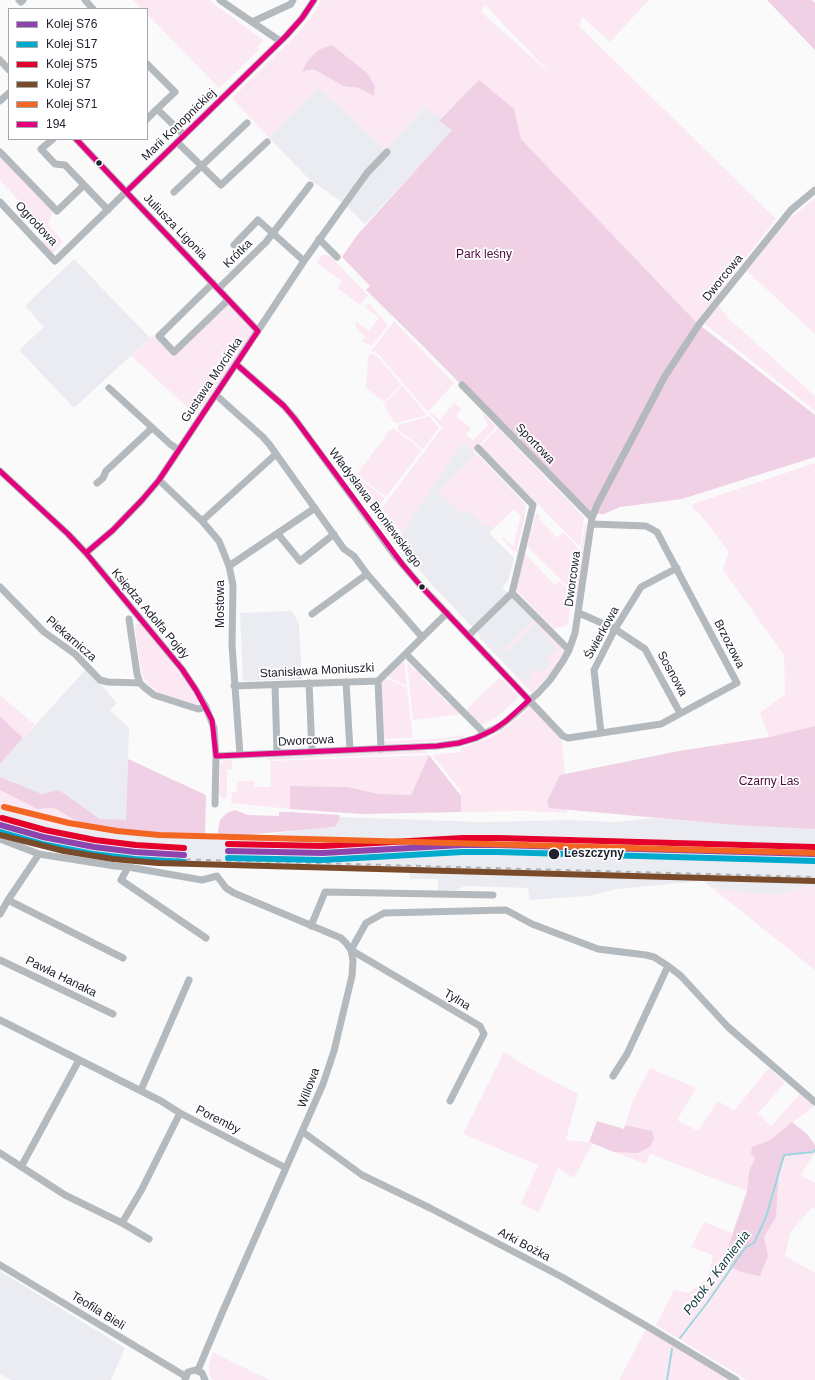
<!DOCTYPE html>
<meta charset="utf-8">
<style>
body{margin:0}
#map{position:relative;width:815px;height:1380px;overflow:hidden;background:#fafafa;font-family:Helvetica,sans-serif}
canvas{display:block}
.legend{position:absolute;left:8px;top:8px;width:140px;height:132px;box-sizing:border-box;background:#fff;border:1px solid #a6a7ac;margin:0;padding:5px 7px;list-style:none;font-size:12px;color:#21232f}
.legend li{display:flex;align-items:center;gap:8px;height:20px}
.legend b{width:20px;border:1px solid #a6a7ac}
</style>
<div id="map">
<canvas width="815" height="1380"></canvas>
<ul class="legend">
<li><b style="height:5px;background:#8e44ad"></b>Kolej S76</li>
<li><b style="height:5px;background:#00a9ce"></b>Kolej S17</li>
<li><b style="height:5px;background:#e4002b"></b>Kolej S75</li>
<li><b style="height:5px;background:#7a4b2a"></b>Kolej S7</li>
<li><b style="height:5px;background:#f26522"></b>Kolej S71</li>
<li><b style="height:5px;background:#e5007d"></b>194</li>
</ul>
</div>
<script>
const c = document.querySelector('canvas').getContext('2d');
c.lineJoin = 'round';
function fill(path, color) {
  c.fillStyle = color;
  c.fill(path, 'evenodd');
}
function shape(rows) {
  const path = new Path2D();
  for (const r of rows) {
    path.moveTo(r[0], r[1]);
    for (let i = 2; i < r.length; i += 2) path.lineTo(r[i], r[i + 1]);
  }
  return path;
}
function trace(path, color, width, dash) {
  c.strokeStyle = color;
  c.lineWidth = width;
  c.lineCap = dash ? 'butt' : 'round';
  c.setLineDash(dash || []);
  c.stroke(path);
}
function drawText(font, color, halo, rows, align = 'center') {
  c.font = font + ' Helvetica,sans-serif';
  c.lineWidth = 3.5;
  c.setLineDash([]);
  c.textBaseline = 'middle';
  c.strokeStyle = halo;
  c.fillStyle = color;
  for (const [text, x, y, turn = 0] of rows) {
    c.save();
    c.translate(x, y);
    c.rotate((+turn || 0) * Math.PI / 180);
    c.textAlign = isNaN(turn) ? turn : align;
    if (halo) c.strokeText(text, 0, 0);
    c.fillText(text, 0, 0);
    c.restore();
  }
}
fill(shape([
 [319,87,385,150,425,107,456,127,365,224,342,202,310,180,269,138],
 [74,259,150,338,74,408,19,350,44,327,25,306],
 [463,442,521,501,489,533,514,558,508,581,502,587,565,651,532,693,479,637,480,635,435,588,395,542],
 [292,611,299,624,302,679,243,681,240,613],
 [87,668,117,703,110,710,129,728,126,821,100,819,59,790,42,794,0,777,0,764],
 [0,809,57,826,92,831,205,838,216,840,236,839,302,830,333,827,337,824,340,817,481,822,572,820,615,822,654,818,702,822,815,829,815,887,808,886,789,892,769,895,712,888,703,881,617,889,588,896,530,900,528,888,465,886,455,890,438,891,438,879,410,879,409,868,99,859,81,856,15,839,0,833],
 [0,1271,125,1348,111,1380,11,1380,0,1374]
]), '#ebecf1');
fill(shape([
 [133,0,209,0,263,40,257,47,259,50,219,88,147,14,147,9,142,9],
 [321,0,649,0,610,42,582,17,579,26,776,219,696,322,521,139,513,109,442,119,425,107,385,150,319,87,269,138,232,98,300,31,313,15],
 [485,5,547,70,547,71,481,12],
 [332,46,367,73,365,91,359,88,343,86,317,71,312,69],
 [0,155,53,211,48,224,63,242,52,254,40,242,49,234,0,180],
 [815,198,815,334,747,271,787,221],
 [323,254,330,256,368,295,360,305,337,288,342,281,317,263],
 [369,303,388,325,372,346,362,341,365,337,356,328,355,321,369,331,379,318,365,307],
 [227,304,255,333,196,415,131,356,153,335,173,355],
 [719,306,728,318,815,396,815,411,704,323],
 [394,321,454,383,428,412,378,354,371,351],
 [370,353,377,356,401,384,384,402,367,389,366,387,368,358],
 [402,385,427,415,397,423,393,421,384,404],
 [454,403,461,409,456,416,471,428,466,435,473,440,488,425,481,411,496,427,474,451,525,504,526,511,517,549,519,551,514,551,501,538,503,537,513,547,521,516,514,509,495,527,484,526,467,509,461,514,438,491,475,454,463,442,395,542,393,539,401,532,382,508,442,428,429,413,430,412,440,420],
 [429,416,439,428,423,449,398,430,398,425],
 [498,428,584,517,580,547,481,446],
 [394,429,422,450,386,497,357,474,390,430],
 [815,463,815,726,769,737,760,713,785,694,784,655,723,570,729,552,699,513,692,507,693,504],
 [355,475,385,498,375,511,352,478],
 [536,514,540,516,539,519,557,538,563,532,579,549,573,592,527,546],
 [585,525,589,525,578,598,574,594],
 [525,554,555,585,559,581,572,594,568,625,553,629,518,592,516,588],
 [533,620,535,620,537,622,507,652,504,649],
 [136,623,140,624,184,678,198,701,198,704,196,705,161,694,156,691,148,684,142,675,141,670,135,627],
 [539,624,565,651,552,672,532,693,518,678,520,676,526,682,532,677,529,673,534,669,540,674,551,663,547,659,558,649,537,626],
 [404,661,407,686,388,677],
 [407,662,415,671,418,668,423,673,422,678,430,686,434,685,439,690,437,692,449,705,452,703,463,714,413,720],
 [500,677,518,696,518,698,499,715,482,725,480,725,467,711,468,708],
 [386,678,407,688,413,738,383,739,380,684],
 [0,695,35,725,23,738,0,716],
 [531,706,561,737,568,801,567,813,523,811,461,812,461,791,432,755,461,752,461,748,482,741,499,733,516,720],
 [463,735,464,739,458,740,458,738,436,741,384,744,383,742,445,738],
 [425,750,427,753,267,760,267,757],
 [429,755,411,795,379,794,348,787,290,786,290,809,231,803,232,792,237,791,237,781,254,781,255,787,271,787,270,761],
 [230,759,232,762,232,769,227,770,227,796,226,798,223,799,221,798,219,794,220,765,224,760],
 [0,790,37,809,54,808,87,827,205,838,119,834,57,826,0,809],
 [808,886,815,887,815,970,712,888,769,895,789,892],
 [504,1052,529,1068,578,1094,566,1140,589,1142,592,1145,574,1178,558,1168,539,1212,521,1204,538,1165,463,1134],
 [650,1068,696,1088,677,1120,698,1131,718,1101,734,1111,769,1068,785,1083,758,1113,771,1126,800,1094,814,1106,770,1140,752,1147,755,1158,749,1171,747,1191,650,1154,646,1164,614,1152,626,1152,652,1131,625,1125,633,1101],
 [815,1150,815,1153,800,1175,815,1183,815,1209,812,1207,790,1233,785,1256,815,1273,815,1380,747,1380,656,1325,674,1290,689,1293,708,1277,713,1255,691,1247,704,1222,732,1233,725,1256,768,1256,764,1237,776,1217,779,1172,787,1155,808,1152],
 [646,1329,731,1380,619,1380],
 [213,1352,220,1356,270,1380,212,1380,209,1373,209,1365]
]), '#fbe8f3');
fill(shape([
 [767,0,812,0,815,3,815,50],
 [332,45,367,73,375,86,374,96,359,88,343,86,317,71,313,69,302,72,307,62,318,50],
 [479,80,514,109,521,139,696,322,815,415,815,457,682,499,620,507,604,514,589,514,422,345,366,290,370,286,342,257,358,234,452,130,439,121],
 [0,716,23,738,0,764],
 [815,726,815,829,736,825,549,808,547,802,560,775,679,751,769,737],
 [429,755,461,796,461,812,361,814,290,809,290,786,348,787,379,794,411,795],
 [128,759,206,795,205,838,87,827,54,808,37,809,0,790,0,777,42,794,59,790,100,819,126,820],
 [235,810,248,815,279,816,279,812,290,812,339,815,340,817,337,824,334,827,234,836,218,836,218,830,220,820,227,813],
 [597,1121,624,1129,625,1125,652,1131,654,1139,650,1147,638,1153,614,1152,589,1142],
 [792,1122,807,1134,815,1145,815,1150,808,1152,786,1155,779,1172,776,1217,764,1237,768,1256,760,1276,741,1272,725,1264,725,1256,747,1191,749,1171,755,1158,751,1154,752,1147,770,1140]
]), '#f0d0e4');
trace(shape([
 [680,1338,707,1303,745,1248,754,1243,766,1217,784,1155,813,1152,815,1150],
 [667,1380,672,1349]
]), '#9cd6df', 2);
trace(shape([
 [19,0,21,2,23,0],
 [85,0,93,9],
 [220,0,280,41],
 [252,22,291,4,293,0],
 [0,60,9,70],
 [147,64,175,92,157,109,184,135],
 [0,101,9,93],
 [147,119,157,109],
 [53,139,41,149,55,164,65,165,108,210],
 [76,139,258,331],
 [177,142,221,185,267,142],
 [0,152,57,211,84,185],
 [174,192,247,123],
 [0,202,55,261,286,36,302,18,314,0],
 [319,239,337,257],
 [234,245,258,220,304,261],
 [213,283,159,336,174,352,228,300],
 [218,289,266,242,310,185],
 [236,364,259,384,284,406,295,419,395,556,420,585,563,736,568,738,661,724,737,683,657,532,646,526,592,524],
 [462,385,592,518],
 [109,388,170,444,179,450],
 [216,395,263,437,269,444,344,549,354,556,367,574,422,637],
 [0,471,68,534,86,553,182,669,196,690,206,707,214,728,216,756,215,804],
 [159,480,202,521,219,541,229,566,233,585,232,645,240,755],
 [97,483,103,478,106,471,152,428],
 [202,521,276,454],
 [278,534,300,561,334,534],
 [86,553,113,530,142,500,159,480,304,261,367,173,387,152],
 [229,566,315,508],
 [0,587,44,632,75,654,100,680,108,682,140,683],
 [512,593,569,650],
 [579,613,615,629,645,649,680,713],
 [312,614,367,574],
 [129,619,137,674,140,683,144,687,154,695,198,709,206,707],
 [468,636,512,593,533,505,478,448],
 [406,654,485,734],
 [378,681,381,749],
 [346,682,350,750],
 [309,683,312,752],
 [275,685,277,753],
 [234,686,378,681,447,613],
 [601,733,594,670,615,629,641,587,677,568],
 [216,756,437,746,459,743,476,738,500,726,515,714,538,693,550,680,563,661,569,650,575,633,592,518,597,505,665,376,700,323,791,210,815,190],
 [0,839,39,854,115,866,128,867,202,880,217,876,226,888,234,893,341,938,346,943,351,950,353,960,352,976,334,1051,323,1084,222,1313,198,1370],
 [128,867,121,880,206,938],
 [8,900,123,958],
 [0,914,8,900,39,854],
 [311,926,325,892,493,895],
 [351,950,366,923,384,913,506,910,532,924,598,949,646,955,654,957,668,966,681,976,728,1027,815,1102],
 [351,950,480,1026,484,1034,450,1101],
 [0,960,113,1014],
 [0,1020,161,1101,180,1113,286,1168],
 [613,1076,627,1054,668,966],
 [141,1090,189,980],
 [303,1132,362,1175,430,1208,562,1277,650,1328,736,1380],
 [0,1153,65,1195,122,1223,142,1189,180,1113],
 [21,1167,79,1060],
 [122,1223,149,1239],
 [0,1265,185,1376],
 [185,1380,188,1372,195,1370,202,1373,205,1380]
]), '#b3b9bd', 7);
trace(shape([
 [136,858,815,877]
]), '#b0b4b8', 2, [5, 5]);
trace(shape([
 [76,139,258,331],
 [126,192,286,36,302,18,314,0],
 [236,364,284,406,295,419,403,565,420,585,529,700],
 [0,471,68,534,86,553,182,669,196,690,212,720,216,756],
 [86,553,113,530,142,500,159,480,258,331],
 [216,756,437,746,459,743,476,738,493,730,506,721,529,700]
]), '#e5007d', 5);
trace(shape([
 [0,825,43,837,94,847,135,852,184,855],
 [228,851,323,853,462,845,498,845,815,854]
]), '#8e44ad', 6);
trace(shape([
 [0,832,42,844,93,854,135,859,184,862],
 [228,858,323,860,462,852,498,852,815,861]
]), '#00a9ce', 6);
trace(shape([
 [2,818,45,830,95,840,136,845,184,848],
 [228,844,323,846,462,838,498,838,815,847]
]), '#e4002b', 6);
trace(shape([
 [0,835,64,851,113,859,158,863,815,881]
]), '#7a4b2a', 6);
trace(shape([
 [4,807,69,823,117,831,159,835,815,853]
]), '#f26522', 6);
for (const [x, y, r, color] of [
 [99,163,3.5,"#21232f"],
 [422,587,3.5,"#21232f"],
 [554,854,6,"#21232f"]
]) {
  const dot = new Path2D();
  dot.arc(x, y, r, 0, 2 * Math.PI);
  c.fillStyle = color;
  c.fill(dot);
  trace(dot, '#fff', 1.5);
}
drawText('12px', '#21232f', '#fff', [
 ["Marii Konopnickiej",179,125,-44],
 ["Ogrodowa",36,224,47],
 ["Juliusza Ligonia",175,227,46],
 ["Krótka",238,254,-45],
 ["Dworcowa",723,278,-51],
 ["Gustawa Morcinka",212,380,-56],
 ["Sportowa",535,444,46],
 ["Władysława Broniewskiego",375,508,53],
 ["Dworcowa",573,579,-82],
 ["Mostowa",221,604,-90],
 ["Księdza Adolfa Pojdy",150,614,50],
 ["Świerkowa",602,633,-61],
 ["Piekarnicza",71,639,41],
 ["Brzozowa",729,644,63],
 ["Stanisława Moniuszki",317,671,-3],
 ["Sosnowa",672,674,61],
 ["Dworcowa",306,741,-3],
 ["Pawła Hanaka",61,977,26],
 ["Tylna",457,1000,31],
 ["Willowa",309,1088,-69],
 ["Poremby",218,1120,27],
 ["Arki Bożka",524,1245,28],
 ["Teofila Bieli",98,1311,32]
]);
drawText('12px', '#4f0a3d', '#fff', [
 ["Park leśny",484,255],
 ["Czarny Las",769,782]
]);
drawText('bold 12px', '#21232f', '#fff', [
 ["Leszczyny",564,854]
], 'left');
drawText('italic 13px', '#0e383e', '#fff', [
 ["Potok z Kamienia",717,1273,-53]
]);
</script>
